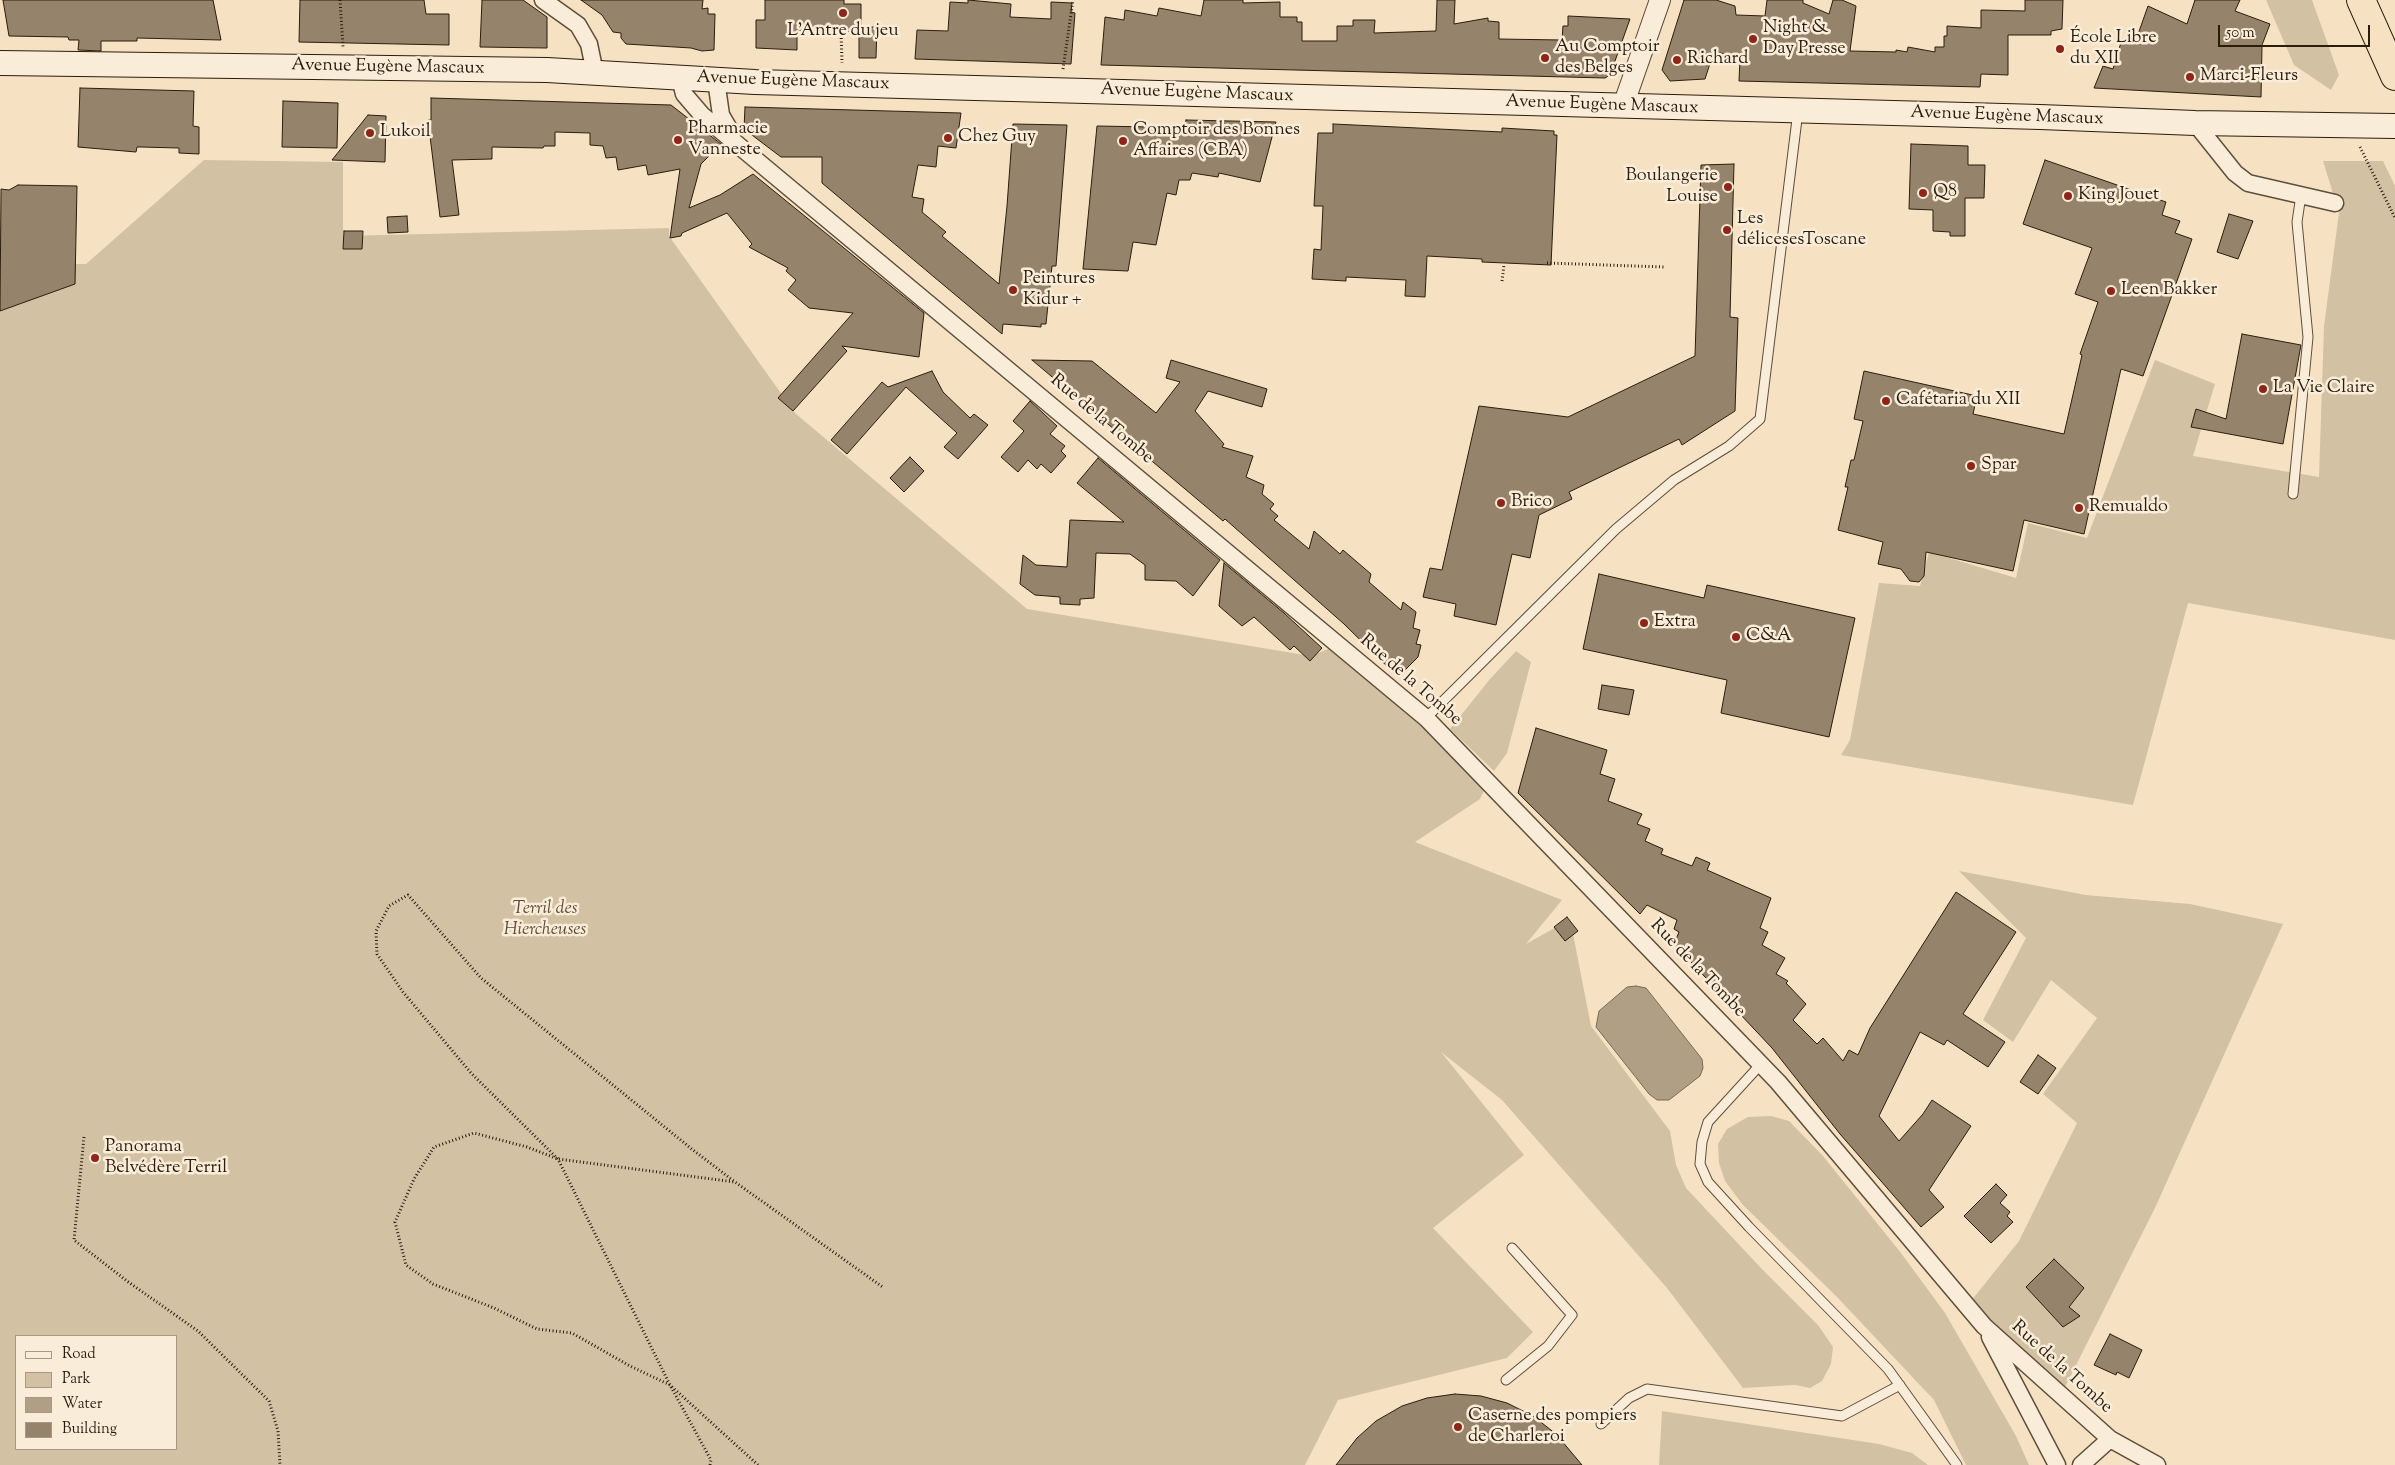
<!DOCTYPE html>
<meta charset="utf-8">
<style>
body{margin:0}
#map{position:relative;width:2395px;height:1465px;overflow:hidden;background:#f6e2c3;font-family:"Sorts Mill Goudy",serif}
canvas{display:block}
.legend{position:absolute;left:15px;top:1335px;width:162px;height:115px;box-sizing:border-box;background:#f9ecd8;border:1px solid #a79986;margin:0;padding:6px 9px;list-style:none;font-size:15px;color:#2b1d0c}
.legend li{display:flex;align-items:center;gap:10px;height:25px}
.legend b{width:25px;border:1px solid #a79986}
.scale{position:absolute;left:2218px;top:25px;width:152px;height:22px;box-sizing:border-box;border:2px solid #2b1d0c;border-top:0;padding-left:6px;font-size:15px;line-height:18px;white-space:nowrap;color:#2b1d0c;-webkit-text-stroke:4px #f9ecd8;paint-order:stroke}
</style>
<div id="map">
<canvas width="2395" height="1465"></canvas>
<ul class="legend">
<li><b style="height:6px;background:#f9ecd8"></b>Road</li>
<li><b style="height:14px;background:#d3c1a4"></b>Park</li>
<li><b style="height:14px;background:#b19f85"></b>Water</li>
<li><b style="height:14px;background:#95836b"></b>Building</li>
</ul>
<div class="scale">50 m</div>
</div>
<script>
const c = document.querySelector('canvas').getContext('2d');
c.lineJoin = 'round';
function fill(path, color) {
  c.fillStyle = color;
  c.fill(path, 'evenodd');
}
function shape(rows) {
  const path = new Path2D();
  for (const r of rows) {
    path.moveTo(r[0], r[1]);
    for (let i = 2; i < r.length; i += 2) path.lineTo(r[i], r[i + 1]);
  }
  return path;
}
function trace(path, color, width, dash) {
  c.strokeStyle = color;
  c.lineWidth = width;
  c.lineCap = dash ? 'butt' : 'round';
  c.setLineDash(dash || []);
  c.stroke(path);
}
function drawText(font, color, halo, rows, align = 'center') {
  c.font = font + ' "Sorts Mill Goudy",serif';
  c.lineWidth = 5;
  c.setLineDash([]);
  c.textBaseline = 'middle';
  c.strokeStyle = halo;
  c.fillStyle = color;
  for (const [text, x, y, turn = 0] of rows) {
    c.save();
    c.translate(x, y);
    c.rotate((+turn || 0) * Math.PI / 180);
    c.textAlign = isNaN(turn) ? turn : align;
    if (halo) c.strokeText(text, 0, 0);
    c.fillText(text, 0, 0);
    c.restore();
  }
}
fill(shape([
 [2266,0,2312,0,2339,75,2331,90,2294,65],
 [204,160,343,162,343,236,669,228,669,236,795,413,1027,609,1311,656,1338,645,1488,782,1480,799,1415,842,1562,900,1526,944,1560,925,1573,934,1591,1026,1670,1131,1676,1165,1686,1188,1760,1267,1818,1325,1833,1347,1831,1364,1822,1381,1810,1388,1795,1385,1743,1388,1667,1288,1502,1100,1441,1052,1524,1155,1433,1228,1533,1332,1507,1358,1338,1400,1305,1465,0,1465,0,311,75,284,75,264,86,264],
 [16,1336,176,1336,176,1449,16,1449],
 [2323,161,2383,161,2395,186,2395,640,2188,603,2133,805,1841,755,1850,740,1879,583,1920,586,1929,552,2016,578,2028,523,2087,538,2155,360,2215,384,2193,456,2319,477,2324,326,2339,213],
 [1516,651,1531,662,1507,753,1494,771,1450,729,1490,679],
 [1959,871,2086,895,2190,904,2283,924,2154,1210,2061,1395,1967,1306,2019,1241,2077,1123,2043,1094,2097,1018,2051,980,2013,1042,1983,1020,2026,938],
 [1771,1116,1789,1121,1823,1156,1901,1253,1945,1313,2016,1436,2029,1465,1966,1465,1934,1400,1837,1297,1743,1205,1725,1181,1719,1163,1718,1144,1727,1129,1748,1117],
 [1662,1411,1879,1444,1912,1453,1928,1465,1659,1465]
]), '#d3c1a4');
const water = shape([
 [1636,986,1646,988,1702,1059,1703,1068,1700,1076,1669,1100,1657,1100,1649,1094,1596,1027,1599,1011,1627,987,1636,986]
]);
fill(water, '#b19f85');
trace(water, '#7b6b55', 1);
const building = shape([
 [3,0,213,0,221,40,137,38,137,41,101,41,101,51,78,50,79,40,69,40,68,37,9,36,3,0],
 [300,0,424,0,426,14,449,14,449,45,299,42,300,0],
 [482,0,523,0,547,17,547,48,480,47,482,0],
 [581,0,703,0,702,9,708,8,708,14,715,14,714,50,702,51,691,48,626,44,621,38,621,33,613,32,602,15,581,0],
 [765,0,844,0,844,4,861,4,861,27,877,27,876,58,859,58,859,32,797,30,797,50,756,48,756,20,765,20,765,0],
 [968,0,1011,4,1010,17,1051,19,1051,2,1072,3,1071,12,1075,13,1071,64,915,59,917,30,948,31,950,2,968,3,968,0],
 [1204,0,1243,0,1243,3,1280,2,1280,17,1297,17,1297,22,1302,22,1302,41,1337,41,1337,26,1353,26,1353,20,1375,20,1374,33,1436,31,1437,0,1455,0,1454,24,1488,18,1488,21,1499,22,1499,39,1562,40,1563,26,1568,26,1568,16,1630,19,1610,75,1605,78,1101,65,1105,17,1124,20,1125,10,1157,16,1159,8,1201,16,1204,0],
 [1684,0,1716,0,1735,6,1736,15,1765,16,1767,0,1803,0,1803,3,1829,14,1833,0,1842,0,1856,6,1850,51,1896,52,1896,50,1907,52,1908,47,1935,52,1935,47,1944,47,1944,36,1947,36,1947,26,1981,28,1981,10,2025,11,2025,0,2063,0,2062,29,2051,31,2051,35,2008,35,2008,75,1981,74,1980,87,1739,81,1740,59,1714,51,1705,79,1670,81,1662,70,1684,0],
 [2195,0,2240,0,2235,11,2270,24,2262,45,2261,97,2094,88,2103,66,2113,69,2122,39,2126,41,2128,37,2136,40,2148,6,2187,24,2195,0],
 [80,88,194,91,193,126,199,127,199,154,179,153,179,148,141,147,137,147,136,152,78,147,80,88],
 [431,98,671,105,721,144,701,164,689,208,720,195,753,174,924,313,919,357,842,346,847,351,793,411,778,398,853,313,809,308,788,290,796,280,786,271,788,268,749,247,752,244,727,213,682,233,681,236,670,238,680,169,648,175,646,165,618,170,616,157,606,158,603,146,590,145,590,133,555,132,555,146,544,146,543,148,492,147,492,159,452,160,459,215,440,217,428,120,431,120,431,98],
 [283,101,338,103,337,148,282,147,283,101],
 [745,107,961,113,956,148,938,146,936,167,918,165,912,197,924,199,922,212,946,232,942,236,999,284,1007,206,1013,124,1067,125,1056,266,1052,266,1046,324,1041,324,1041,327,1003,324,1002,334,822,183,822,157,781,157,744,129,745,107],
 [368,115,386,116,385,162,332,160,368,115],
 [1186,120,1276,122,1260,182,1219,173,1218,177,1192,173,1190,180,1179,180,1176,195,1167,193,1156,245,1133,242,1128,271,1083,269,1097,126,1152,127,1183,133,1186,120],
 [1333,124,1502,132,1502,128,1554,131,1554,135,1557,135,1551,265,1482,262,1482,259,1427,256,1425,297,1405,296,1406,280,1346,277,1346,281,1312,279,1314,249,1321,250,1323,206,1314,206,1318,133,1333,133,1333,124],
 [1911,144,1968,146,1968,165,1985,165,1984,198,1965,198,1965,236,1950,236,1950,232,1933,231,1933,210,1909,209,1911,144],
 [2045,160,2166,202,2162,215,2180,221,2175,233,2192,239,2143,376,2121,369,2084,534,2024,520,2013,571,1926,552,1924,576,1919,582,1910,581,1901,569,1878,564,1883,542,1838,530,1848,487,1845,487,1851,460,1854,460,1863,421,1854,419,1864,371,1977,396,1973,414,2064,434,2082,355,2080,354,2098,302,2075,294,2092,248,2023,224,2045,160],
 [1734,164,1730,317,1738,318,1735,411,1682,445,1679,439,1569,492,1572,499,1539,515,1530,558,1512,554,1496,625,1454,616,1456,604,1423,597,1430,568,1442,570,1479,406,1568,417,1695,356,1701,165,1734,164],
 [18,185,77,186,75,284,0,311,1,189,9,190,18,185],
 [2229,214,2253,221,2238,259,2217,252,2229,214],
 [407,216,408,232,388,233,387,217,407,216],
 [344,231,363,231,362,249,343,249,344,231],
 [2242,334,2301,345,2283,444,2191,427,2196,409,2226,419,2242,334],
 [1032,360,1092,361,1156,413,1180,382,1166,378,1171,360,1267,389,1262,407,1208,391,1195,411,1224,444,1222,447,1253,456,1246,477,1264,485,1262,494,1274,504,1270,509,1278,516,1274,520,1309,549,1314,531,1340,554,1343,550,1371,574,1369,582,1401,610,1403,602,1416,612,1413,628,1420,630,1416,644,1421,645,1418,657,1398,677,1344,624,1225,519,1223,521,1032,360],
 [932,371,943,392,970,418,974,414,988,425,958,459,944,447,957,433,906,387,847,454,831,440,882,382,888,387,932,371],
 [1030,401,1057,426,1050,434,1065,446,1061,451,1066,456,1051,473,1041,464,1037,469,1028,460,1018,472,1001,457,1024,431,1013,421,1030,401],
 [910,457,924,471,904,492,890,478,910,457],
 [1098,458,1220,560,1193,596,1176,581,1145,580,1145,565,1130,554,1096,553,1094,598,1080,599,1080,605,1060,604,1060,597,1035,595,1020,584,1023,555,1036,565,1067,567,1070,520,1124,522,1077,483,1098,458],
 [1224,563,1284,613,1322,648,1310,661,1294,646,1290,650,1254,617,1242,626,1219,606,1224,563],
 [1599,574,1704,598,1707,585,1855,618,1829,737,1721,713,1727,680,1583,649,1599,574],
 [1602,685,1634,690,1629,715,1598,709,1602,685],
 [1536,728,1607,750,1600,774,1615,779,1608,801,1642,814,1637,824,1650,829,1645,841,1663,849,1661,854,1692,866,1696,857,1710,863,1707,870,1771,898,1760,928,1768,932,1762,945,1785,958,1776,974,1788,981,1786,983,1806,1004,1793,1020,1817,1044,1823,1038,1843,1061,1849,1050,1858,1055,1870,1028,1956,892,2016,932,1963,1014,2005,1042,1988,1067,1947,1040,1944,1045,1920,1032,1879,1116,1899,1141,1923,1114,1932,1100,1971,1126,1929,1190,1944,1207,1921,1227,1840,1134,1772,1048,1674,944,1679,932,1674,929,1677,920,1647,905,1640,914,1518,793,1536,728],
 [1567,917,1578,931,1565,941,1554,927,1567,917],
 [2038,1055,2056,1068,2038,1094,2020,1082,2038,1055],
 [1996,1184,2007,1195,2000,1203,2010,1212,2007,1216,2013,1222,1991,1243,1964,1216,1996,1184],
 [2054,1259,2084,1288,2069,1307,2080,1316,2063,1327,2026,1287,2054,1259],
 [2110,1334,2142,1350,2129,1378,2117,1372,2116,1375,2094,1365,2110,1334],
 [1455,1394,1481,1396,1507,1403,1533,1416,1556,1434,1582,1465,1336,1465,1357,1438,1376,1421,1402,1406,1427,1398,1455,1394]
]);
fill(building, '#95836b');
trace(building, '#2b1d0c', 1);
const service = shape([
 [2293,494,2308,337,2297,222,2301,195],
 [1426,718,1616,529,1674,480,1729,446,1760,419,1798,111],
 [1761,1064,1708,1122,1702,1142,1700,1164,1708,1182,1749,1227,1888,1369,1957,1465],
 [1506,1380,1548,1346,1572,1315,1512,1248],
 [1601,1424,1629,1398,1647,1389,1842,1416,1900,1385]
]);
const minor = shape([
 [543,0,578,25,589,44,595,73],
 [680,78,684,94,702,115,1426,718,1778,1082,1984,1326,2110,1439,2157,1465],
 [716,80,721,115,732,134],
 [2195,123,2235,173,2248,183,2335,203],
 [1990,1337,2057,1465],
 [2081,1465,2110,1439]
]);
const tertiary = shape([
 [1623,106,1660,0]
]);
const secondary = shape([
 [0,63,547,70,755,82,2040,117,2195,123,2395,126]
]);
const motorway = shape([
 [2361,0,2395,76]
]);
trace(service, '#5e4e3a', 11);
trace(minor, '#5e4e3a', 19);
trace(tertiary, '#5e4e3a', 22);
trace(secondary, '#2b1d0c', 26);
trace(motorway, '#2b1d0c', 30);
trace(shape([
 [340,0,343,47],
 [841,31,842,63],
 [1063,69,1073,0],
 [2360,147,2395,218],
 [1547,263,1664,267],
 [1502,281,1504,265],
 [84,1137,74,1240,127,1281,198,1331,269,1401,278,1431,280,1465],
 [710,1465,711,1460,670,1385,558,1159,471,1073,403,992,377,954,376,931,389,906,408,895,481,978,693,1150,735,1182],
 [758,1465,670,1385,630,1366,572,1333,537,1329,494,1308,433,1284,406,1265,395,1222,414,1179,434,1147,474,1133,527,1147,558,1159,735,1182,884,1288]
]), '#2b1d0c', 3, [1, 2.5]);
trace(service, '#f9ecd8', 9);
trace(minor, '#f9ecd8', 16);
trace(tertiary, '#f9ecd8', 20);
trace(secondary, '#f9ecd8', 24);
trace(motorway, '#f6e2c3', 28);
for (const [x, y, r, color] of [
 [843,13,5,"#8f2418"],
 [1753,39,5,"#8f2418"],
 [2060,49,5,"#8f2418"],
 [1545,58,5,"#8f2418"],
 [1677,60,5,"#8f2418"],
 [2190,77,5,"#8f2418"],
 [370,133,5,"#8f2418"],
 [948,138,5,"#8f2418"],
 [678,140,5,"#8f2418"],
 [1123,141,5,"#8f2418"],
 [1728,187,5,"#8f2418"],
 [1923,193,5,"#8f2418"],
 [2068,196,5,"#8f2418"],
 [1727,230,5,"#8f2418"],
 [1013,290,5,"#8f2418"],
 [2111,291,5,"#8f2418"],
 [2263,389,5,"#8f2418"],
 [1886,401,5,"#8f2418"],
 [1971,466,5,"#8f2418"],
 [1501,503,5,"#8f2418"],
 [2079,508,5,"#8f2418"],
 [1644,623,5,"#8f2418"],
 [1736,637,5,"#8f2418"],
 [95,1158,5,"#8f2418"],
 [1458,1427,5,"#8f2418"]
]) {
  const dot = new Path2D();
  dot.arc(x, y, r, 0, 2 * Math.PI);
  c.fillStyle = color;
  c.fill(dot);
  trace(dot, '#f9ecd8', 2);
}
drawText('18px', '#2b1d0c', '#f9ecd8', [
 ["Night &",1763,29],
 ["Day Presse",1763,50],
 ["L'Antre du jeu",843,32,"center"],
 ["École Libre",2070,39],
 ["du XII",2070,60],
 ["Au Comptoir",1555,48],
 ["des Belges",1555,69],
 ["Richard",1687,60],
 ["Marci-Fleurs",2200,77],
 ["Pharmacie",688,130],
 ["Vanneste",688,151],
 ["Comptoir des Bonnes",1133,131],
 ["Affaires (CBA)",1133,152],
 ["Lukoil",380,133],
 ["Chez Guy",958,138],
 ["Boulangerie",1718,177,"right"],
 ["Louise",1718,198,"right"],
 ["Q8",1933,193],
 ["King Jouet",2078,196],
 ["Les",1737,220],
 ["délicesesToscane",1737,241],
 ["Peintures",1023,280],
 ["Kidur +",1023,301],
 ["Leen Bakker",2121,291],
 ["La Vie Claire",2273,389],
 ["Cafétaria du XII",1896,401],
 ["Spar",1981,466],
 ["Brico",1511,503],
 ["Remualdo",2089,508],
 ["Extra",1654,623],
 ["C&A",1746,637],
 ["Panorama",105,1148],
 ["Belvédère Terril",105,1169],
 ["Caserne des pompiers",1468,1417],
 ["de Charleroi",1468,1438]
], 'left');
drawText('18px', '#2b1d0c', '#f9ecd8', [
 ["Avenue Eugène Mascaux",388,68,1],
 ["Avenue Eugène Mascaux",793,82,2],
 ["Avenue Eugène Mascaux",1197,94,2],
 ["Avenue Eugène Mascaux",1602,106,2],
 ["Avenue Eugène Mascaux",2007,117,2],
 ["Rue de la Tombe",1101,420,40],
 ["Rue de la Tombe",1410,681,41],
 ["Rue de la Tombe",1697,969,46],
 ["Rue de la Tombe",2061,1368,42]
]);
drawText('italic 18px', '#5d4e3a', '#f9ecd8', [
 ["Terril des",545,910],
 ["Hiercheuses",545,931]
]);
</script>
